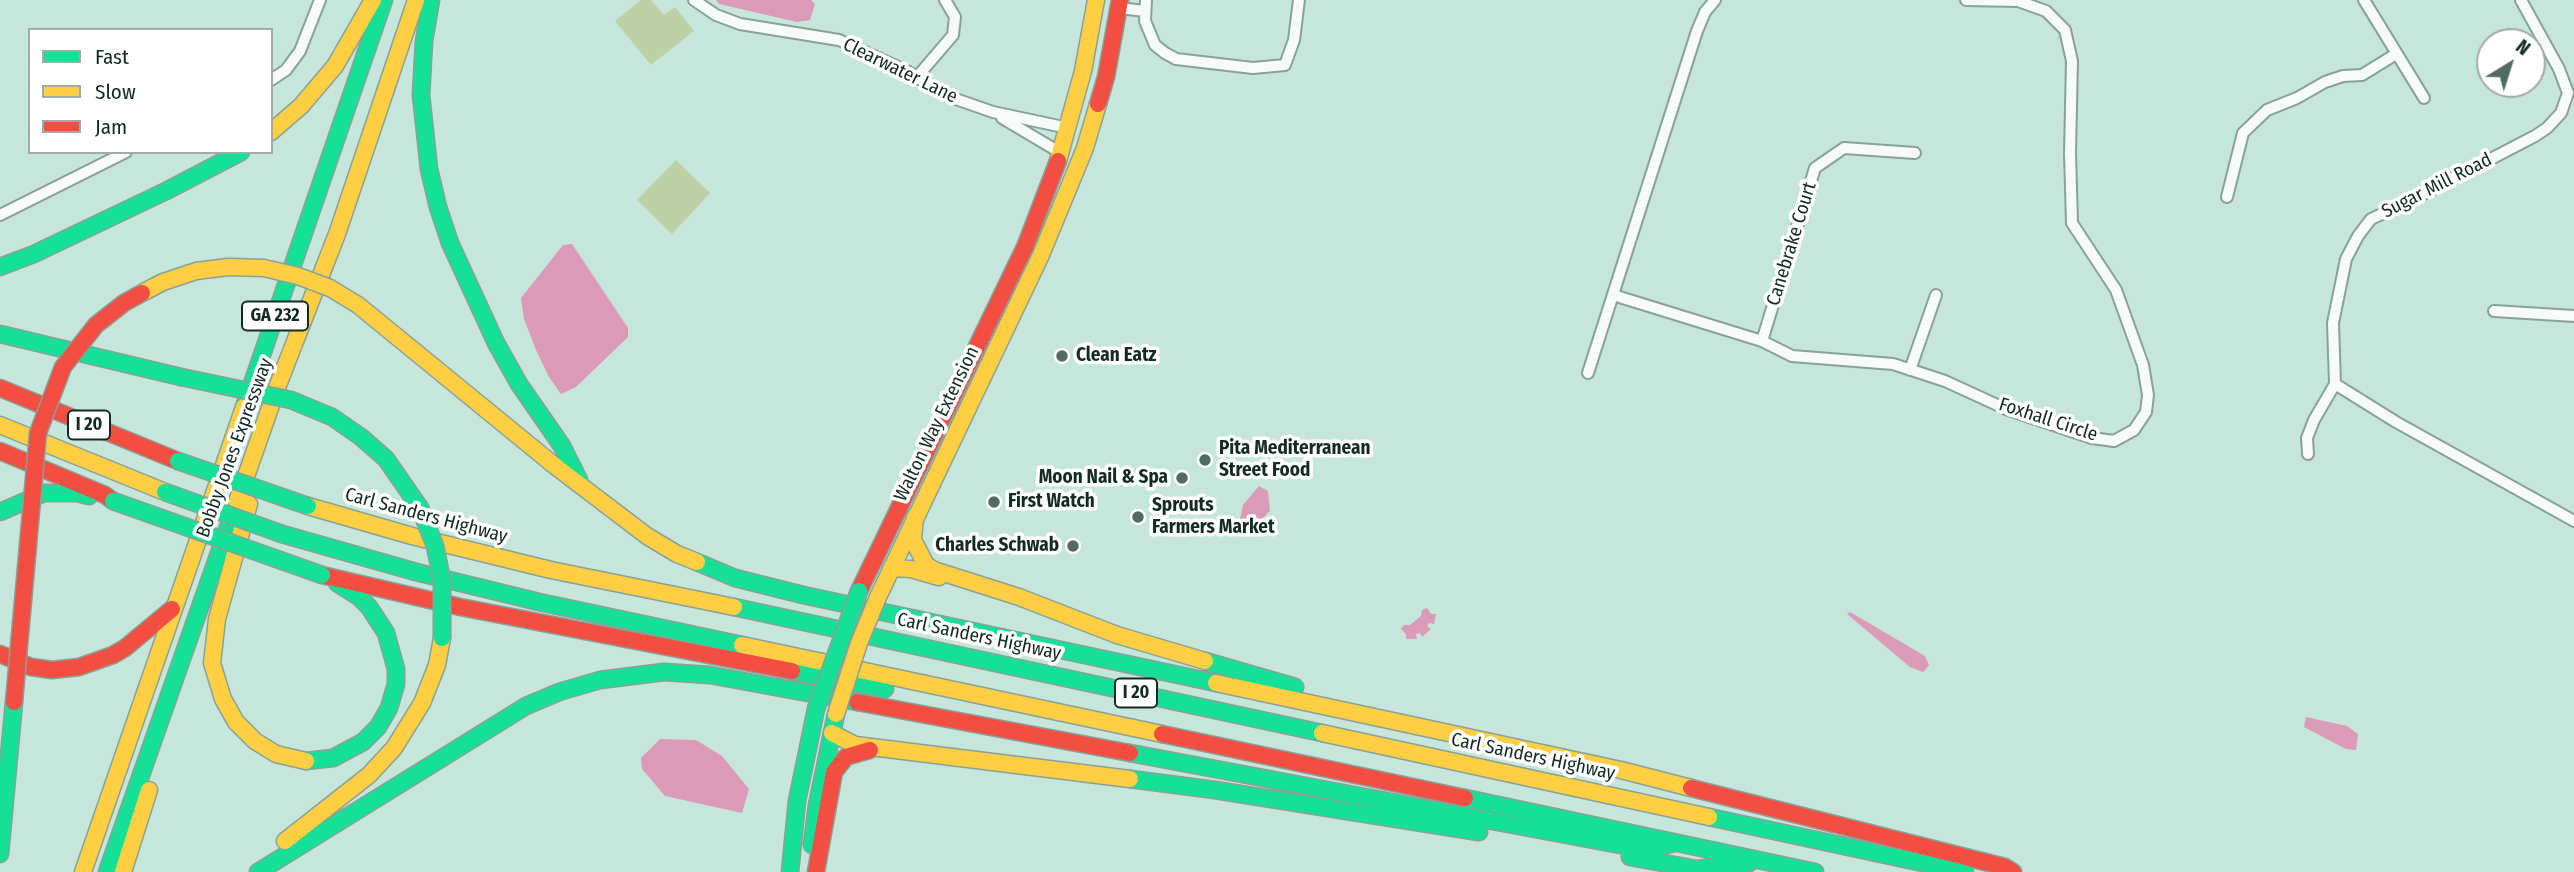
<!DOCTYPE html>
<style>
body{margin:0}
#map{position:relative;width:2574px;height:872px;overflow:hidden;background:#c6e6dc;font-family:"Fira Sans Condensed",sans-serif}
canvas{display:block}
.legend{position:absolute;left:28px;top:28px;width:245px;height:126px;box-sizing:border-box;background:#fff;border:2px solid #a1aaa7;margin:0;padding:9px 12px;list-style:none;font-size:21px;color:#132b24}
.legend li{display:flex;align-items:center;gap:14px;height:35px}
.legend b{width:35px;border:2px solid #a1aaa7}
.north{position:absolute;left:2476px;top:28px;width:70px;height:70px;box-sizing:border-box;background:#fff;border:2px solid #a1aaa7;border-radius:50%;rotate:38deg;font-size:19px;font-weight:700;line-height:28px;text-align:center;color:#132b24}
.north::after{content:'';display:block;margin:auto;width:24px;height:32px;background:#526c64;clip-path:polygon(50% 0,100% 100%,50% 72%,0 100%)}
</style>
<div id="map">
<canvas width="2574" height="872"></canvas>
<ul class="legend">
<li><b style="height:9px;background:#16e098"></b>Fast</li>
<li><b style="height:9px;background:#ffcf43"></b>Slow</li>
<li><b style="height:9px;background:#f24e42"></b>Jam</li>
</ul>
<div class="north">N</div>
</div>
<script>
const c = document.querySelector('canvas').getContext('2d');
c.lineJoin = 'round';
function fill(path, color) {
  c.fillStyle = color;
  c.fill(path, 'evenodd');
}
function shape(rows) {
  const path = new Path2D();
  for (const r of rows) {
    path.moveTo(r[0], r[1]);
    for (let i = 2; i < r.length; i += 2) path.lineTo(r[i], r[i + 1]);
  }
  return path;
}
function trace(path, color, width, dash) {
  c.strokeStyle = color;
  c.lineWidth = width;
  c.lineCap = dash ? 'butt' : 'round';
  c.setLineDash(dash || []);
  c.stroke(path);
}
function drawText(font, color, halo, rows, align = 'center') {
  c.font = font + ' "Fira Sans Condensed",sans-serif';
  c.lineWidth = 7;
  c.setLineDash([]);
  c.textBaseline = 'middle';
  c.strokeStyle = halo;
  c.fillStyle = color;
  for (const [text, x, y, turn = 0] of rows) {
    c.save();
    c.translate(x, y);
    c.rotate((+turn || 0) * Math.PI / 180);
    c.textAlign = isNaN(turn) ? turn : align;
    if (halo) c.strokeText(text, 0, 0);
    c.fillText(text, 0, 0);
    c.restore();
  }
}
fill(shape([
 [641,0,651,0,664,15,675,7,694,31,651,65,615,21],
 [676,160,710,193,672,234,637,200]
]), '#bed0a6');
fill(shape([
 [716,0,811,0,815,4,810,20,797,22,719,4],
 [572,244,628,328,628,337,576,387,561,394,549,377,536,350,524,319,521,298,563,245],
 [1259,486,1268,491,1270,511,1258,523,1250,524,1240,519,1243,505],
 [1427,608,1431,614,1436,614,1434,624,1429,623,1427,626,1431,629,1422,637,1420,633,1416,634,1417,639,1406,639,1406,634,1401,629,1404,625,1410,625,1421,616,1422,610],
 [1850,612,1925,656,1929,665,1926,669,1923,672,1910,667,1847,614],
 [2306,717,2347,726,2358,734,2356,750,2346,749,2304,727],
 [660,739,696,740,722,756,749,789,742,813,665,796,642,769,641,758]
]), '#da9ab8');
const street = shape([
 [694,0,716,15,740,24,839,40,907,71,947,96,993,112,1068,128],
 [1146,0,1145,21,1155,45,1165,53,1176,59,1253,68,1285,65,1294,40,1299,0],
 [2364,0,2424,98],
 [2521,0,2559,69,2568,93,2561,113,2547,128,2535,136,2410,201,2371,219,2358,236,2346,259,2333,323,2335,384,2396,422,2574,521],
 [1119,8,1145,11],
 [917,77,953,35,955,17,945,0],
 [271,80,286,70,300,51,320,0],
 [1002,118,1061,153],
 [2227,197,2243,133,2267,110,2297,98,2325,82,2343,76,2362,75,2396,54],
 [0,215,126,152],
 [1613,295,1762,341,1792,356,1893,364,1945,381,2006,409,2092,438,2114,441,2134,430,2146,412,2148,395,2143,365,2116,290,2072,223,2070,153,2072,61,2065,30,2046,11,2018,1,1966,0],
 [2494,311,2574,316],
 [1762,341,1815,168,1844,148,1915,153],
 [1910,370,1936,295],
 [1588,373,1697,31,1705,12,1715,0],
 [2308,454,2307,438,2314,420,2335,384]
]);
const fast = shape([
 [431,0,424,41,421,95,429,169,438,207,450,243,496,343,519,384,562,446,579,480],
 [0,267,34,254,166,191,241,152],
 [0,334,181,377],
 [244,407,384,0],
 [0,512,44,493,77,493,89,496],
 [282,534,416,572,539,602,742,645],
 [697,562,735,578,803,595,1216,683],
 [734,607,1322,733],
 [1205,661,1295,687],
 [792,671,885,689],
 [1130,753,1647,850,1674,843],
 [306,761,333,758,363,742,378,727,389,708,396,684,396,669,386,633,369,607,359,597,337,583],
 [1130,779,1215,790,1479,832],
 [1465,798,1815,872],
 [1709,817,1965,872],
 [812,845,817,805,836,714],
 [0,854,14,702],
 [1630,857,1697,869,1749,863],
 [107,872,237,502],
 [258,872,526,706,559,692,600,680,664,672,710,675,857,702],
 [790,872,797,801,816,709]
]);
const slow = shape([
 [271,132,301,106,335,66,373,0],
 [1058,161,1083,71,1096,0],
 [358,305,555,466,647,536,677,554,697,562],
 [0,425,165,492],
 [237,502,278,385,337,234,416,0],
 [249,504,217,619,212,663,223,699,236,722,255,741,276,754,306,761],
 [308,506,412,536,551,570,734,607],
 [915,517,913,540,926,565,934,570,1019,597,1117,635,1205,661],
 [891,568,911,569,939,577],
 [878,597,1041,255,1085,148,1098,104],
 [742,645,1162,734],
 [1216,683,1621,770,1691,788],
 [832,733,855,745,1130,779],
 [1322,733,1709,817],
 [285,841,369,775,394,748,422,703,437,665,442,638],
 [83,872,244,407],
 [123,872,149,790]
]);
const jam = shape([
 [1098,104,1106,77,1120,0],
 [0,388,178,461],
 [0,451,105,495,113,501],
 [322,575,460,607,792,671],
 [859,591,1025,247,1058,161],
 [0,654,31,667,52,670,79,667,113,655,125,648,172,609],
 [857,702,1130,753],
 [1162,734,1465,798],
 [1691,788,2005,867,2013,872],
 [816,872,834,772,846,757,870,750]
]);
trace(street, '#88a199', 14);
trace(fast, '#88a199', 19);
trace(slow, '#88a199', 19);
trace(jam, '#88a199', 19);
trace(street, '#f6fbfa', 10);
trace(fast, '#16e098', 16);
trace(slow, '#ffcf43', 16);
trace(jam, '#f24e42', 16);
const fastBridge = shape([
 [181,377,291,400,332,417,361,437,386,459,420,508,435,546,442,580,442,638],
 [178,461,308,506],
 [165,492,282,534],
 [113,501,322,575],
 [816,709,859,591]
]);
const slowBridge = shape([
 [142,293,163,282,196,271,228,267,264,268,298,276,330,288,358,305],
 [836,714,859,643,878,597]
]);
const jamBridge = shape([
 [14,702,38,433,63,367,96,325,124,303,142,293]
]);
trace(fastBridge, '#88a199', 19, []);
trace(slowBridge, '#88a199', 19, []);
trace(jamBridge, '#88a199', 19, []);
trace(fastBridge, '#16e098', 16);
trace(slowBridge, '#ffcf43', 16);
trace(jamBridge, '#f24e42', 16);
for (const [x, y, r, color] of [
 [1062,356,7,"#526c64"],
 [1205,460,7,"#526c64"],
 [1182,478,7,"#526c64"],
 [994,502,7,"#526c64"],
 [1138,517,7,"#526c64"],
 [1073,546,7,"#526c64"]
]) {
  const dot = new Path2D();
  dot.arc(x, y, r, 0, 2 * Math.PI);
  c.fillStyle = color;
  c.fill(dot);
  trace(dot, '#fff', 2.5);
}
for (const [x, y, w] of [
 [275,316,66],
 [89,425,42],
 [1136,693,42]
]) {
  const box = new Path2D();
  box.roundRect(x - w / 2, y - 14.5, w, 29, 5);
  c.fillStyle = '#fff';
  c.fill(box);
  trace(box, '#132b24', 2);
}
drawText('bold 18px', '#132b24', null, [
 ["GA 232",275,316],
 ["I 20",89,425],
 ["I 20",1136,693]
]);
drawText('19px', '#132b24', '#fff', [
 ["Clearwater Lane",900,71,26],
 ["Sugar Mill Road",2437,186,-27],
 ["Canebrake Court",1792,244,-73],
 ["Foxhall Circle",2048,420,18],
 ["Walton Way Extension",937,424,-64],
 ["Bobby Jones Expressway",235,448,-70],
 ["Carl Sanders Highway",426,516,15],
 ["Carl Sanders Highway",979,637,12],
 ["Carl Sanders Highway",1533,757,12]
]);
drawText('bold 19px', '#132b24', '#fff', [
 ["Clean Eatz",1076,356],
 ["Pita Mediterranean",1219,449],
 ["Street Food",1219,471],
 ["Moon Nail & Spa",1168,478,"right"],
 ["First Watch",1008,502],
 ["Sprouts",1152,506],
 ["Farmers Market",1152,528],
 ["Charles Schwab",1059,546,"right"]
], 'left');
</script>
